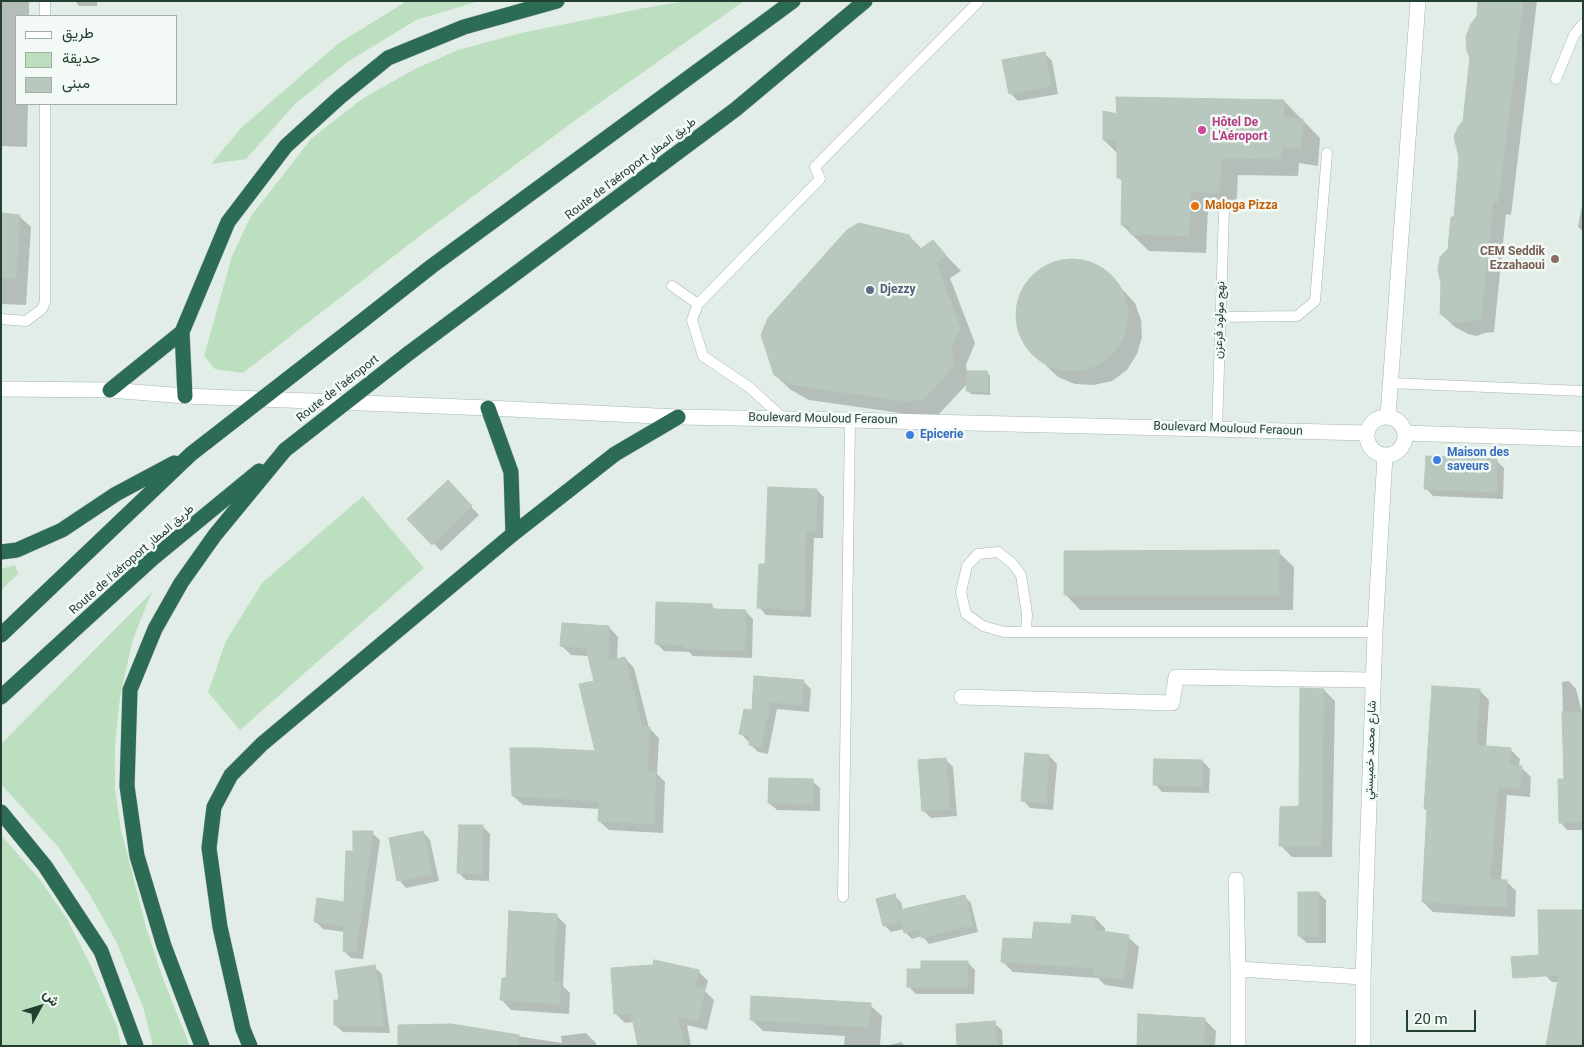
<!DOCTYPE html>
<meta charset="utf-8">
<style>
body{margin:0}
#map{position:relative;width:1584px;height:1047px;overflow:hidden;background:#e3ede7;font-family:Roboto,Vazirmatn,sans-serif}
canvas{display:block}
.frame{position:absolute;inset:0;border:2px solid #223f32;pointer-events:none}
.legend{position:absolute;left:15px;top:15px;width:162px;height:90px;box-sizing:border-box;background:#f3f9f5;border:1px solid #9fafa7;margin:0;padding:6px 9px;list-style:none;font-size:15px;color:#223f32}
.legend li{display:flex;align-items:center;gap:10px;height:25px}
.legend b{width:25px;border:1px solid #9fafa7}
.north{position:absolute;left:15px;top:982px;width:50px;height:50px;-webkit-text-stroke:4px #f3f9f5;paint-order:stroke;rotate:51deg;font-size:14px;font-weight:700;line-height:20px;text-align:center;color:#223f32}
.north::after{content:'';display:block;margin:auto;width:18px;height:22px;background:#223f32;clip-path:polygon(50% 0,100% 100%,50% 72%,0 100%)}
.scale{position:absolute;left:1406px;top:1010px;width:70px;height:22px;box-sizing:border-box;border:2px solid #223f32;border-top:0;padding-left:6px;font-size:15px;line-height:18px;white-space:nowrap;color:#223f32;-webkit-text-stroke:4px #f3f9f5;paint-order:stroke}
</style>
<div id="map">
<canvas width="1584" height="1047"></canvas>
<div class="frame"></div>
<ul class="legend">
<li><b style="height:6px;background:#fff"></b>طريق</li>
<li><b style="height:14px;background:#bbdfbf"></b>حديقة</li>
<li><b style="height:14px;background:#b8c8bf"></b>مبنى</li>
</ul>
<div class="north">ش</div>
<div class="scale">20 m</div>
</div>
<script>
const c = document.querySelector('canvas').getContext('2d');
c.lineJoin = 'round';
function fill(path, color) {
  c.fillStyle = color;
  c.fill(path, 'evenodd');
}
function shape(rows) {
  const path = new Path2D();
  for (const r of rows) {
    if (r.length === 3) {
      path.moveTo(r[0] + r[2], r[1]);
      path.arc(r[0], r[1], r[2], 0, 2 * Math.PI);
      continue;
    }
    path.moveTo(r[0], r[1]);
    for (let i = 2; i < r.length; i += 2) path.lineTo(r[i], r[i + 1]);
  }
  return path;
}
function trace(path, color, width, dash) {
  c.strokeStyle = color;
  c.lineWidth = width;
  c.lineCap = dash ? 'butt' : 'round';
  c.setLineDash(dash || []);
  c.stroke(path);
}
function drawText(font, color, halo, rows, align = 'center') {
  c.font = font + ' Roboto,Vazirmatn,sans-serif';
  c.lineWidth = 5;
  c.setLineDash([]);
  c.textBaseline = 'middle';
  c.strokeStyle = halo;
  c.fillStyle = color;
  for (const [text, x, y, turn = 0] of rows) {
    c.save();
    c.translate(x, y);
    c.rotate((+turn || 0) * Math.PI / 180);
    c.textAlign = isNaN(turn) ? turn : align;
    if (halo) c.strokeText(text, 0, 0);
    c.fillText(text, 0, 0);
    c.restore();
  }
}
fill(shape([
 [407,1,479,1,416,20,349,61,296,103,246,159,211,164,242,127,339,43],
 [686,1,744,1,581,116,421,235,243,373,215,369,204,356,232,256,251,216,311,139,362,99,415,69,458,50,521,33,644,8],
 [363,496,424,568,240,730,208,692,226,641,262,583],
 [15,565,18,574,1,590,1,569],
 [152,592,133,639,120,697,115,747,115,789,121,830,146,927,163,979,190,1046,153,1046,143,1007,117,943,90,895,59,848,1,784,1,744],
 [1,835,41,881,67,919,90,964,117,1026,121,1046,1,1046]
]), '#bbdfbf');
fill(shape([
 [1,1,29,1,29,16,16,16,16,104,28,104,27,147,1,146],
 [75,1,97,1,97,6,79,6],
 [1479,1,1537,1,1511,215,1506,214,1494,332,1485,333,1476,336,1468,334,1455,327,1441,314,1449,249,1455,218,1464,121],
 [1044,53,1052,61,1058,94,1018,101,1011,94,1004,61],
 [1284,101,1320,138,1318,166,1299,163,1298,176,1238,175,1236,210,1208,208,1206,253,1149,251,1122,225,1123,182,1118,177,1118,154,1104,140,1119,115],
 [1583,200,1583,231,1578,227],
 [1,215,19,216,31,227,26,305,1,304],
 [909,236,922,249,933,242,961,271,950,278,975,343,966,365,967,372,987,372,990,376,990,395,971,394,968,391,968,383,939,414,921,416,809,400,791,390,775,375],
 [1076,261,1093,264,1108,274,1135,303,1141,320,1142,337,1137,354,1127,370,1112,381,1094,385,1075,384,1058,377,1028,348,1020,331,1017,314,1020,296,1029,281,1042,269,1058,262],
 [1497,461,1504,468,1503,499,1433,496,1426,488],
 [447,482,479,515,441,551,409,519],
 [817,490,824,497,823,538,814,538,811,617,766,615,759,607,766,565],
 [1278,552,1294,567,1293,610,1080,610,1065,594],
 [711,605,717,611,746,612,753,619,752,658,693,656,689,652,664,651,656,643],
 [609,627,618,637,617,660,625,658,634,668,649,728,659,738,657,774,665,782,663,833,609,830,599,821,600,809,523,805,513,796,597,753,596,682,589,656,571,655,561,645],
 [1569,681,1576,689,1583,716,1583,830,1567,830,1560,822,1565,780,1562,682],
 [804,682,811,689,809,712,777,709,768,754,758,752,750,744,751,742,748,741,740,733,753,712],
 [1324,690,1335,701,1332,857,1292,857,1280,845,1300,807],
 [1479,690,1489,700,1486,747,1510,749,1520,759,1519,767,1521,767,1531,777,1530,797,1507,795,1501,881,1506,881,1516,891,1515,917,1433,912,1423,902,1428,812,1426,809],
 [1049,756,1057,764,1053,810,1030,808,1023,800],
 [945,759,953,767,957,816,931,818,923,810],
 [1202,761,1210,769,1209,793,1162,792,1155,784],
 [812,781,820,788,820,811,777,810,769,803],
 [482,826,490,834,489,881,466,880,459,873],
 [423,832,430,840,439,881,406,888,399,880],
 [372,833,380,840,363,959,351,958,344,951,345,932,323,929,315,921,346,903,354,852],
 [1318,893,1326,900,1326,943,1307,943,1299,936],
 [894,896,901,902,903,911,964,896,971,903,978,932,929,944,922,936,912,939,905,932,904,929,891,932,884,925],
 [1540,911,1583,982,1552,982,1540,970],
 [556,915,566,925,563,986,570,993,569,1014,511,1010,501,999,507,979],
 [1095,918,1105,928,1105,933,1128,937,1139,947,1133,989,1105,985,1098,978,1013,972,1003,962,1034,941],
 [967,962,975,970,974,994,916,994,908,986,923,970],
 [374,967,382,974,390,1033,343,1032,335,1025],
 [698,971,708,981,705,991,714,1000,707,1030,687,1025,691,1046,639,1046,634,1022,625,1023,615,1013],
 [870,1005,882,1016,880,1046,844,1046,845,1036,763,1031,751,1019],
 [1205,1020,1216,1031,1215,1046,1138,1046],
 [994,1023,1002,1030,1003,1046,959,1046],
 [451,1026,562,1043,561,1036,586,1033,596,1043,596,1046,399,1046],
 [901,1042,905,1046,886,1046]
]), '#0003');
const building = shape([
 [1478,1,1523,1,1498,202,1493,202,1481,319,1471,320,1462,323,1453,322,1440,314,1441,284,1438,270,1440,257,1448,249,1451,217,1454,217,1459,157,1454,137,1458,127,1463,121,1470,57,1467,51,1466,37,1471,24,1477,16,1478,1],
 [1045,52,1051,86,1009,94,1002,60,1045,52],
 [1116,97,1284,100,1284,118,1303,119,1301,149,1282,146,1281,159,1221,158,1219,193,1191,191,1189,236,1130,234,1130,225,1121,225,1122,178,1117,178,1117,140,1103,140,1103,111,1117,114,1116,97],
 [1,213,20,215,16,278,1,278,1,213],
 [859,223,909,235,919,250,933,240,946,255,936,263,960,327,951,349,954,366,924,399,905,401,793,385,774,375,761,335,768,318,847,230,859,223],
 [1072,315,56],
 [967,371,987,371,987,392,966,391,967,371],
 [1426,456,1497,459,1496,492,1424,489,1426,456],
 [448,480,472,506,432,545,407,519,448,480],
 [768,487,817,489,816,531,806,531,804,610,757,608,759,564,765,564,768,487],
 [1279,550,1279,595,1064,595,1064,551,1279,550],
 [656,602,712,604,712,609,746,610,745,651,684,648,684,645,655,644,656,602],
 [562,623,609,626,608,661,625,657,642,727,650,727,647,771,656,772,654,824,598,821,599,801,512,796,510,748,539,748,595,751,579,684,594,681,586,648,560,646,562,623],
 [754,676,804,680,802,705,770,702,761,747,749,745,750,736,739,734,744,709,752,710,754,676],
 [1432,686,1480,689,1476,745,1511,748,1509,765,1522,766,1520,788,1498,786,1490,879,1507,880,1506,907,1422,902,1427,809,1424,809,1432,686],
 [1300,688,1324,689,1321,846,1279,846,1280,807,1299,806,1300,688],
 [1562,712,1583,712,1583,822,1559,823,1558,779,1564,779,1562,712],
 [1025,753,1049,755,1046,803,1021,801,1025,753],
 [946,758,950,809,922,811,918,760,946,758],
 [1154,759,1202,760,1202,786,1153,785,1154,759],
 [769,778,813,779,813,804,768,803,769,778],
 [459,825,483,825,482,874,457,873,459,825],
 [353,831,373,831,356,952,343,951,344,926,314,922,317,898,344,902,346,851,353,851,353,831],
 [423,831,432,874,397,881,389,838,423,831],
 [1298,892,1319,892,1319,936,1298,936,1298,892],
 [895,894,899,910,965,895,972,925,921,938,921,928,904,933,901,921,883,926,876,899,895,894],
 [1538,910,1583,910,1583,1046,1546,1046,1559,975,1513,978,1511,957,1539,955,1538,910],
 [509,911,557,914,553,981,561,982,559,1004,500,1000,502,978,506,978,509,911],
 [1072,915,1095,917,1095,930,1129,935,1123,979,1093,975,1094,968,1001,962,1003,938,1032,939,1034,922,1071,924,1072,915],
 [654,960,699,970,695,987,705,989,698,1021,678,1016,684,1046,638,1046,631,1013,614,1014,611,968,653,965,654,960],
 [921,961,968,961,967,987,907,987,907,969,921,969,921,961],
 [375,965,384,1026,334,1025,334,1000,339,1000,335,971,375,965],
 [751,996,871,1003,869,1027,750,1020,751,996],
 [1138,1014,1205,1018,1203,1046,1137,1046,1138,1014],
 [995,1021,997,1046,957,1046,956,1024,995,1021],
 [451,1024,519,1035,518,1046,398,1046,398,1025,451,1024]
]);
fill(building, '#b8c8bf');
trace(building, '#b5c7bc', 1);
const lane = shape([
 [45,1,45,16],
 [1556,79,1574,35,1583,24],
 [672,286,698,304],
 [1221,317,1297,316,1315,301,1327,153],
 [1,319,26,321,42,309,45,302,45,104],
 [1390,383,1583,391],
 [784,419,749,387,703,356,692,320,698,304,820,179,815,167,979,1],
 [1217,429,1224,211],
 [1026,632,1027,614,1021,575,1012,563,998,552,978,554,967,566,961,592,966,614,983,626,1004,632,1375,632],
 [843,897,850,420]
]);
const street = shape([
 [962,697,1172,703,1176,677,1373,680],
 [1236,880,1238,969],
 [1238,1046,1238,969,1363,977]
]);
const secondary = shape([
 [1,389,110,390,185,396,488,408,678,417,850,420,1367,433],
 [1388,416,1418,1],
 [1386,436,19],
 [1405,433,1583,439],
 [1363,1046,1363,977,1375,632,1385,455]
]);
const highway = shape([
 [357,325,432,266,793,1],
 [182,332,185,396],
 [409,353,736,109,865,1],
 [110,390,182,332,228,222,286,146,340,97,388,58,464,27,557,1],
 [488,408,511,472,513,534],
 [1,552,17,550,62,530,116,494,174,463],
 [1,635,191,454,209,440],
 [1,697,152,559,259,471],
 [1,812,45,866,101,951,136,1046],
 [202,1046,164,946,137,856,127,786,130,690,155,629,181,583,215,535,285,450],
 [250,1046,243,1029,220,927,209,848,214,807,231,775,262,744,513,534,615,454,678,417]
]);
trace(lane, '#a5b5ad', 11);
trace(street, '#a5b5ad', 16);
trace(secondary, '#a1b9ac', 16);
trace(highway, '#c1c9c6', 16);
trace(lane, '#fff', 10);
trace(street, '#fff', 15);
trace(secondary, '#fff', 15);
trace(highway, '#2d6c54', 15);
const highwayBridge = shape([
 [209,440,357,325],
 [285,450,409,353]
]);
trace(highwayBridge, '#c1c9c6', 16, []);
trace(highwayBridge, '#2d6c54', 15);
for (const [x, y, r, color] of [
 [1202,130,5,"#d1479c"],
 [1195,206,5,"#e8710a"],
 [1555,259,5,"#8d6e63"],
 [870,290,5,"#5c6f8a"],
 [910,435,5,"#3f7fe0"],
 [1437,460,5,"#3f7fe0"]
]) {
  const dot = new Path2D();
  dot.arc(x, y, r, 0, 2 * Math.PI);
  c.fillStyle = color;
  c.fill(dot);
  trace(dot, '#f3f9f5', 2);
}
drawText('bold 12px', '#b23c85', '#f3f9f5', [
 ["Hôtel De",1212,123],
 ["L'Aéroport",1212,137]
], 'left');
drawText('12px', '#223f32', '#f3f9f5', [
 ["Route de l'aéroport طريق المطار",631,169,-37],
 ["نهج مولود فرعزن",1220,320,-88],
 ["Route de l'aéroport",338,389,-38],
 ["Boulevard Mouloud Feraoun",823,419,1],
 ["Boulevard Mouloud Feraoun",1228,429,2],
 ["Route de l'aéroport طريق المطار",132,560,-41],
 ["شارع محمد خميستي",1371,750,-88]
]);
drawText('bold 12px', '#c56008', '#f3f9f5', [
 ["Maloga Pizza",1205,206]
], 'left');
drawText('bold 12px', '#785e54', '#f3f9f5', [
 ["CEM Seddik",1545,252],
 ["Ezzahaoui",1545,266]
], 'right');
drawText('bold 12px', '#4e5e75', '#f3f9f5', [
 ["Djezzy",880,290]
], 'left');
drawText('bold 12px', '#366cbe', '#f3f9f5', [
 ["Epicerie",920,435],
 ["Maison des",1447,453],
 ["saveurs",1447,467]
], 'left');
</script>
